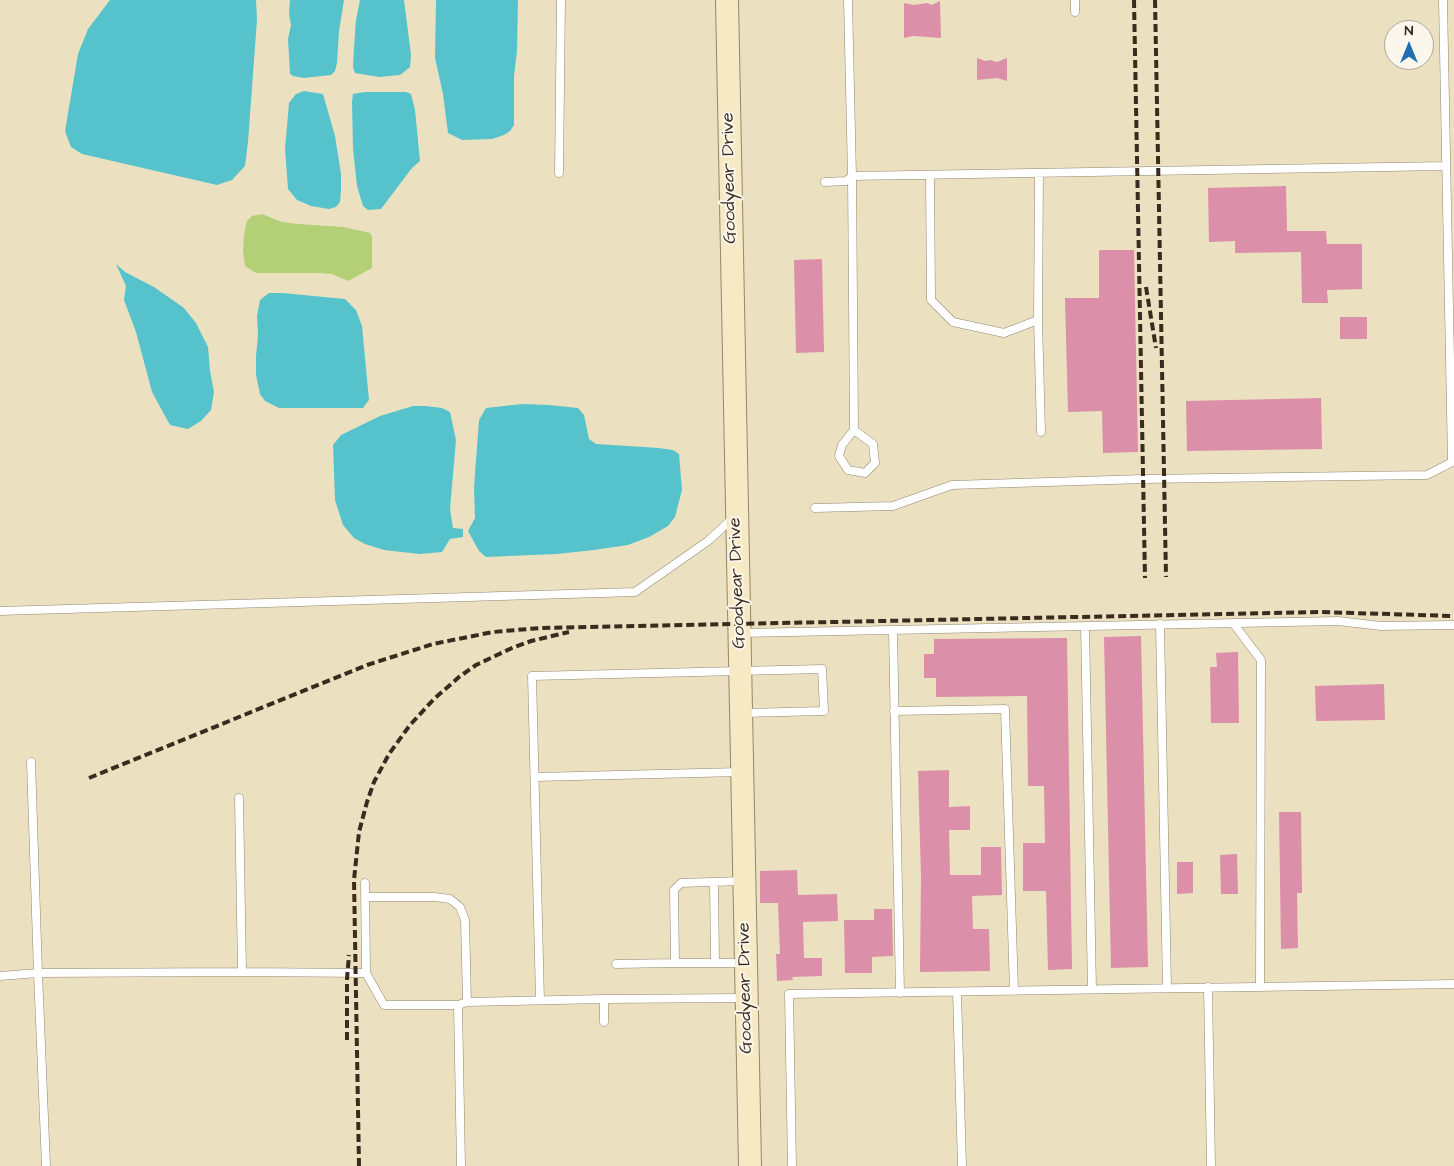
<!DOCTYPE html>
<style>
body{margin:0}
#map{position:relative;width:1454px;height:1166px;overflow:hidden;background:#ebe1c0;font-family:"Architects Daughter",sans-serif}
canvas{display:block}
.north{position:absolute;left:1384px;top:20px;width:50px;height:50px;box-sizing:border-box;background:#fbf7ec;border:1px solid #aea59a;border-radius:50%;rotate:0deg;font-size:14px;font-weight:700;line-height:20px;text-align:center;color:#3b2a1e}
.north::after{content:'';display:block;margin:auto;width:18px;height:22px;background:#1f6fb2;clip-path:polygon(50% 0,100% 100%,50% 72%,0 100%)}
</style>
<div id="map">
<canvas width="1454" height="1166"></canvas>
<div class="north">N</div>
</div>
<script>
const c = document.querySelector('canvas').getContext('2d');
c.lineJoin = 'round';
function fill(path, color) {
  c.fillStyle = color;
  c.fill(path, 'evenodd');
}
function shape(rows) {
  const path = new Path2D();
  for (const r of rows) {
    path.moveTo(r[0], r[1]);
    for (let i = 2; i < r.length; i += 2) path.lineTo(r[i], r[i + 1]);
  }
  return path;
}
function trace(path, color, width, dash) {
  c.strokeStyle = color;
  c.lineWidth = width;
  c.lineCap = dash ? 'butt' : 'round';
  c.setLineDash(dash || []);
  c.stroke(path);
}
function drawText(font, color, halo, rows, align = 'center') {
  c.font = font + ' "Architects Daughter",sans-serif';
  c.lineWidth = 4;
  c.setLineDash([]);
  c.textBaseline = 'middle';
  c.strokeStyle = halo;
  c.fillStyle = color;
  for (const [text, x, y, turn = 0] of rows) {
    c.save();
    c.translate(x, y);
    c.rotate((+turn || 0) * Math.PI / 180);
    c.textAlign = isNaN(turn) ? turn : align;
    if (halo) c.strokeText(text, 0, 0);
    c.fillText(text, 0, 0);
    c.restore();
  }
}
fill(shape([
 [262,214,282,222,298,224,343,227,370,233,372,237,372,268,348,281,332,274,320,273,256,273,245,266,243,251,244,235,247,221,252,216]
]), '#b3d076');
fill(shape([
 [110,0,256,0,257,20,248,142,245,166,232,180,217,185,82,154,71,147,65,131,78,54,88,29],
 [290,0,344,0,339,31,337,63,335,71,331,75,304,78,293,76,290,74,288,39,291,25,289,14],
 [360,0,404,0,411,55,410,67,400,75,379,77,355,73,353,67,354,47,356,20],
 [436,0,518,0,517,51,514,76,514,125,510,131,504,135,492,139,462,140,448,133,443,94,435,58],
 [304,91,323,94,335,136,341,174,341,191,340,202,336,207,329,209,311,206,297,200,288,189,285,149,289,103,296,94],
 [365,92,406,92,411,94,415,110,420,161,412,168,381,209,368,210,363,206,357,186,353,149,352,102,353,94],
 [116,264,125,272,154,287,184,308,196,323,208,347,210,371,214,392,211,410,201,421,188,429,170,425,152,392,136,332,124,300,126,286],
 [269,293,283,293,345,299,356,310,362,326,369,400,363,408,279,408,265,401,260,394,256,375,256,356,258,335,257,316,260,300],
 [522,404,549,405,578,408,584,415,589,439,596,444,659,448,673,450,679,454,682,490,675,517,668,526,649,537,628,545,594,550,557,554,486,557,479,551,468,531,475,518,474,487,479,420,486,408],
 [413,406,426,406,442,408,450,412,456,440,450,509,453,528,463,529,463,537,450,539,442,552,420,554,384,550,365,544,354,538,343,525,335,500,333,445,341,435,380,416]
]), '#56c3cc');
fill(shape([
 [940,1,941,38,913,36,904,38,904,3,914,5,927,3,932,5],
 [977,58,985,61,990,60,997,62,1007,58,1007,81,997,78,977,80],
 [1286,186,1287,231,1326,231,1327,244,1362,244,1362,289,1327,290,1328,303,1302,303,1301,252,1235,253,1235,241,1209,242,1208,188],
 [1099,250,1134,250,1138,452,1103,453,1102,411,1068,412,1065,298,1099,298],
 [822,259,824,352,796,353,794,260],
 [1340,317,1367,317,1367,339,1340,339],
 [1321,398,1322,449,1187,451,1186,401],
 [1141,636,1148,967,1111,968,1104,637],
 [1067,638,1072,969,1048,970,1046,891,1023,891,1023,843,1045,843,1044,786,1028,786,1027,696,936,697,936,678,924,678,924,654,934,654,934,639],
 [1238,652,1239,723,1211,723,1210,667,1217,667,1216,653],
 [1384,684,1385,720,1316,721,1315,686],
 [949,770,949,807,970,806,970,830,949,830,950,875,981,875,981,847,1001,847,1002,895,972,896,973,929,989,929,990,971,920,972,921,876,918,771],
 [1279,812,1301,812,1302,893,1297,893,1298,948,1281,949],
 [1237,854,1238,894,1221,894,1220,855],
 [1177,862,1193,862,1193,893,1177,894],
 [797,870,798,895,837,894,838,921,803,922,804,958,822,958,822,976,792,977,793,980,777,981,776,954,780,954,778,903,760,903,760,871],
 [874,909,892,909,893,956,872,957,872,973,845,973,844,920,874,920]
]), '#db8fa8');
const lane = shape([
 [848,0,852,176,854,430],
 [1075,0,1075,12],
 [1443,0,1452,462],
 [559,173,561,0],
 [930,175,931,300,953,322,1004,333,1038,320,1039,173],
 [825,182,846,181,852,176,1446,166],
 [1038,320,1041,432],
 [854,430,873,444,875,463,865,473,848,470,839,456,842,445,854,430],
 [815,508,893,506,952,485,1144,479,1427,475,1454,461],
 [0,611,635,592,708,541,733,518],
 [1233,623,1261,660,1260,986],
 [1160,624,1167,988],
 [1085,626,1092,989],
 [893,630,900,993],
 [741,633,1338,621,1381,626,1454,625],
 [894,711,1005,709,1014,991],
 [31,762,38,973,242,972,239,798],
 [535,777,740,772],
 [714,882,715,963],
 [365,883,366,973,384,1005,458,1005,467,1002,604,999,744,998],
 [365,897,435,897,450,899,460,907,465,920,467,1002],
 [675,963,743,963],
 [616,964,675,963,674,890,681,883,742,881],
 [242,972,366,973],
 [0,976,38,973,46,1166],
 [1208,987,1211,1166],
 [957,992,962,1166],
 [540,1000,532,676,822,669,824,711,744,713],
 [458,1005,461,1166],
 [604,1022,604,999],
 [792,1166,789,994,1454,984]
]);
const secondary = shape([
 [727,0,750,1166]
]);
trace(lane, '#93866f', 9);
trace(secondary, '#93866f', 24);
trace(lane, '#fff', 8);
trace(secondary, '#f7e9c3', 22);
trace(shape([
 [1134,0,1145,578],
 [1155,0,1166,577],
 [1146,287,1156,348],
 [89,778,367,665,433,644,493,632,540,628,1320,612,1454,616],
 [347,1040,347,979,349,955],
 [359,1166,354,880,359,832,367,802,374,782,389,754,410,725,434,699,459,677,476,665,512,648,531,641,569,632]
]), '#3b2a1e', 4, [8, 4]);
drawText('18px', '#3b2a1e', '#fbf7ec', [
 ["Goodyear Drive",730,178,-91],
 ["Goodyear Drive",738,583,-92],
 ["Goodyear Drive",746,988,-91]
]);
</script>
